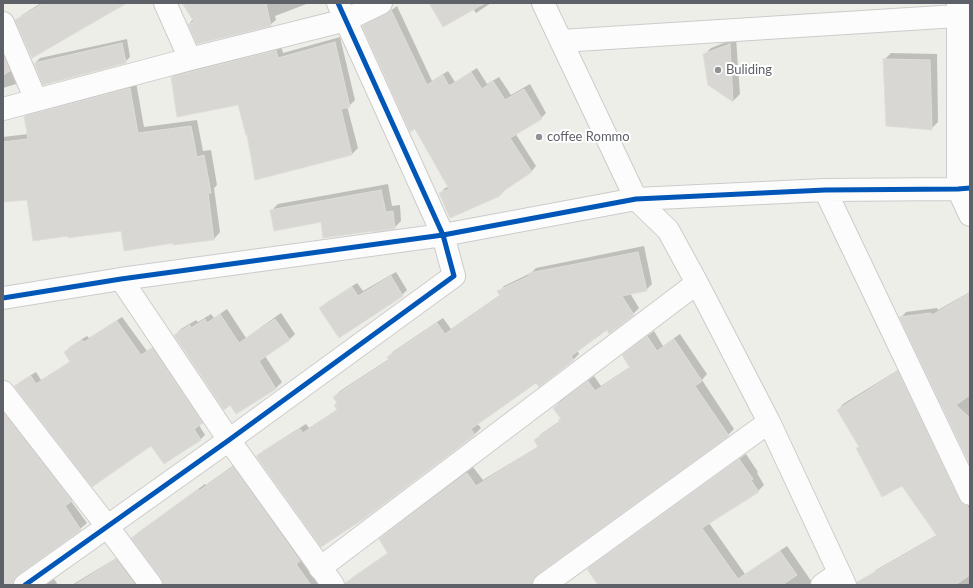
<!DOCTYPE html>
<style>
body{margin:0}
#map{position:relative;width:973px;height:588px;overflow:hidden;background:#eeeee9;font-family:Lato,sans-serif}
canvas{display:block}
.frame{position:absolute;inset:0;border:4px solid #5e6168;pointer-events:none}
</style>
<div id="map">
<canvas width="973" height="588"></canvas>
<div class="frame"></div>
</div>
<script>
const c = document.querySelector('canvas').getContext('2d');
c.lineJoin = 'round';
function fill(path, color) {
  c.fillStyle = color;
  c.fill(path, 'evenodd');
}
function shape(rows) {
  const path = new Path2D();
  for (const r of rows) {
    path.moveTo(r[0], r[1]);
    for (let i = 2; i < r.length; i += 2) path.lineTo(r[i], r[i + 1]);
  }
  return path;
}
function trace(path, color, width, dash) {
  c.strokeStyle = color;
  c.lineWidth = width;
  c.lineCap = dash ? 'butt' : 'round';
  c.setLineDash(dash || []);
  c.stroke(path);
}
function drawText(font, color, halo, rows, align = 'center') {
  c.font = font + ' Lato,sans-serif';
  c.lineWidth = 4;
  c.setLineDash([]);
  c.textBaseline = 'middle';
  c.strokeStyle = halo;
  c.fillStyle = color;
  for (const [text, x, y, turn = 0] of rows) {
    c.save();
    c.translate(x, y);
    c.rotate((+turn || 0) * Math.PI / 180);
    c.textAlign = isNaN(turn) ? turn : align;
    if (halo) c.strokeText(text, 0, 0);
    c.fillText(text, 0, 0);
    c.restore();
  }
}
fill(shape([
 [41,3,125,3,17,21,22,15],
 [183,3,309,3,275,16,276,20,270,25,189,24,193,19],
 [430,3,491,3,476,13,473,9],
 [397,6,432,81,448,71,455,82,477,68,487,84,499,77,511,95,530,84,546,113,541,118,515,133,536,166,531,172,504,189,505,190,500,195,450,217,440,194,445,188,449,187,363,26,368,21,393,9],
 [3,34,22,78,16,84,3,88],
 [340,37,355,100,349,106,347,106,358,148,352,154,255,179,248,134,239,104,172,77,178,72,281,45,283,53],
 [736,38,740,94,733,101,709,84,704,55,711,48],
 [127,39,130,57,125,62,35,63,40,58],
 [891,53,937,54,938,122,931,129,884,60],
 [136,82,144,127,197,120,203,151,211,150,217,185,214,188,220,232,214,239,173,242,122,230,69,235,28,199,3,201,3,137,28,134,25,117,32,110],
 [388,184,392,206,400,205,401,221,394,228,322,221,271,211,278,204],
 [644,246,652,284,646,290,630,293,639,308,633,314,609,332,607,328,577,350,579,354,573,360,536,381,477,423,481,428,475,434,364,517,257,456,263,451,306,424,309,428,338,409,338,402,334,397,340,391,389,359,388,357,394,351,443,318,451,329,500,295,499,292,504,286,531,273,536,268],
 [396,272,407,290,402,295,320,309,326,303,357,283,363,291],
 [970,292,970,463,901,317,906,312,937,308,938,310],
 [227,309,246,338,281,313,295,334,289,340,265,356,282,382,276,388,236,413,231,404,175,335,181,329,196,320,198,322,211,314,214,318],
 [122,317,147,351,158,344,207,418,199,425,205,435,201,439,164,463,151,444,16,386,20,382,36,372,41,380,71,361,65,352,70,347,87,336,89,338],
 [654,331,663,346,680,334,707,374,702,380,734,429,728,435,538,573,537,579,539,585,346,585,346,584,353,577,388,553,380,539,386,533,473,467,483,480,539,446,535,440,541,434,560,421,562,418,554,408,560,401,594,376,601,386,630,367,623,355,630,349],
 [903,367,970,499,970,585,875,585,870,576,876,570,937,535,903,485,860,446,838,410,843,404],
 [3,398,77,494,71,501,87,523,80,529,20,572,18,580,20,585,3,585],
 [746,454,758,472,757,473,764,485,758,491,709,523,745,574,787,546,814,585,599,585,588,569,595,563],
 [234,465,322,585,164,585,162,577,133,538,139,532,205,484,206,485],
 [123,554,146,585,72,585],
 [54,579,58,585,45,585]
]), '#0003');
const building = shape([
 [44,3,127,3,32,58,15,20,44,3],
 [182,3,266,3,271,26,197,44,188,24,194,22,182,3],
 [429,3,485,3,443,27,429,3],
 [391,10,427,85,443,75,449,86,471,72,482,89,493,81,505,100,524,89,542,119,510,138,532,172,499,194,500,196,450,218,439,193,449,189,415,129,410,132,362,26,386,14,391,10],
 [335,42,350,107,341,109,352,155,255,180,247,135,246,135,238,105,177,117,171,77,276,50,278,58,335,42],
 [122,43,126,63,43,85,34,63,122,43],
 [730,44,733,102,708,85,703,54,730,44],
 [3,55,10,71,3,75,3,55],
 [883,59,930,60,932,130,886,126,883,59],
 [130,88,138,133,191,126,197,157,204,155,211,193,208,193,214,240,173,245,173,243,124,251,121,231,68,238,68,236,33,241,27,200,3,202,3,142,28,139,24,116,130,88],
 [381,190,386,212,393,211,395,229,373,232,373,231,323,238,321,222,274,231,270,210,381,190],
 [638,252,647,291,622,296,634,315,609,334,607,330,571,356,574,360,539,387,536,383,471,429,475,435,365,518,321,547,256,456,300,429,303,433,337,410,334,405,337,403,333,397,389,360,387,357,437,323,445,334,500,296,497,291,529,276,529,273,638,252],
 [391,276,403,296,339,338,319,308,352,287,358,296,391,276],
 [970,293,970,395,956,405,970,418,970,465,899,317,931,313,932,315,970,293],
 [220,314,239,343,275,319,290,340,259,361,276,389,236,414,230,405,224,410,174,335,190,325,191,328,205,319,207,323,220,314],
 [117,321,141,355,152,348,203,423,194,429,201,440,164,464,151,446,92,487,14,386,31,376,36,384,70,362,64,352,82,340,84,342,117,321],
 [647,336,657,351,674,339,702,381,695,386,729,436,537,575,533,580,532,584,530,585,345,585,345,583,388,554,379,539,467,473,476,486,538,447,534,440,560,422,558,420,561,419,553,408,588,381,595,391,630,368,622,355,647,336],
 [898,371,959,499,963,504,967,506,970,510,970,575,955,585,857,585,857,582,937,536,902,486,882,497,856,448,859,447,837,410,898,371],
 [3,412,72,501,65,506,81,530,18,575,14,579,13,585,3,585,3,412],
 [739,459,753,479,751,480,759,492,702,528,738,579,780,551,797,575,782,585,598,585,587,569,739,459],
 [233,467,300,561,296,564,311,585,163,585,161,578,131,538,198,489,199,491,233,467],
 [116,559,135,585,75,585,116,559]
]);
fill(building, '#d8d7d4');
trace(building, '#deddd8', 1);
const minor = shape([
 [165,3,190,59],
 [543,3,636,199,668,230,697,283,769,422,845,585],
 [958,3,958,189,970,215],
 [3,23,36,100],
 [561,41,957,16],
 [3,109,190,59,346,20,381,3],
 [825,190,970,494],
 [121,279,229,440,333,585],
 [3,298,121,279,443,235,636,199,825,190,958,189,970,188],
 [3,392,107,526,151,585],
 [320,568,697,283],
 [25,585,229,440,454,276,443,235,338,3],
 [544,585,769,422],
 [822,585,839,573]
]);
trace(minor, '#cbcccb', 24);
trace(minor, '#fcfcfc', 22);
trace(shape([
 [3,298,121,279,443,235,636,199,825,190,958,189,970,188],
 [25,585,229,440,454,276,443,235,338,3]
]), '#0057b8', 5);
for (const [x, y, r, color] of [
 [718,70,4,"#909295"],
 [539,137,4,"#909295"]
]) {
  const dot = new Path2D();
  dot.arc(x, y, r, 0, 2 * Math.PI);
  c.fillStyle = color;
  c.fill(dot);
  trace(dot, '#fff', 1.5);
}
drawText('13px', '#5e6168', '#fff', [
 ["Buliding",726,70],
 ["coffee Rommo",547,137]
], 'left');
</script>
